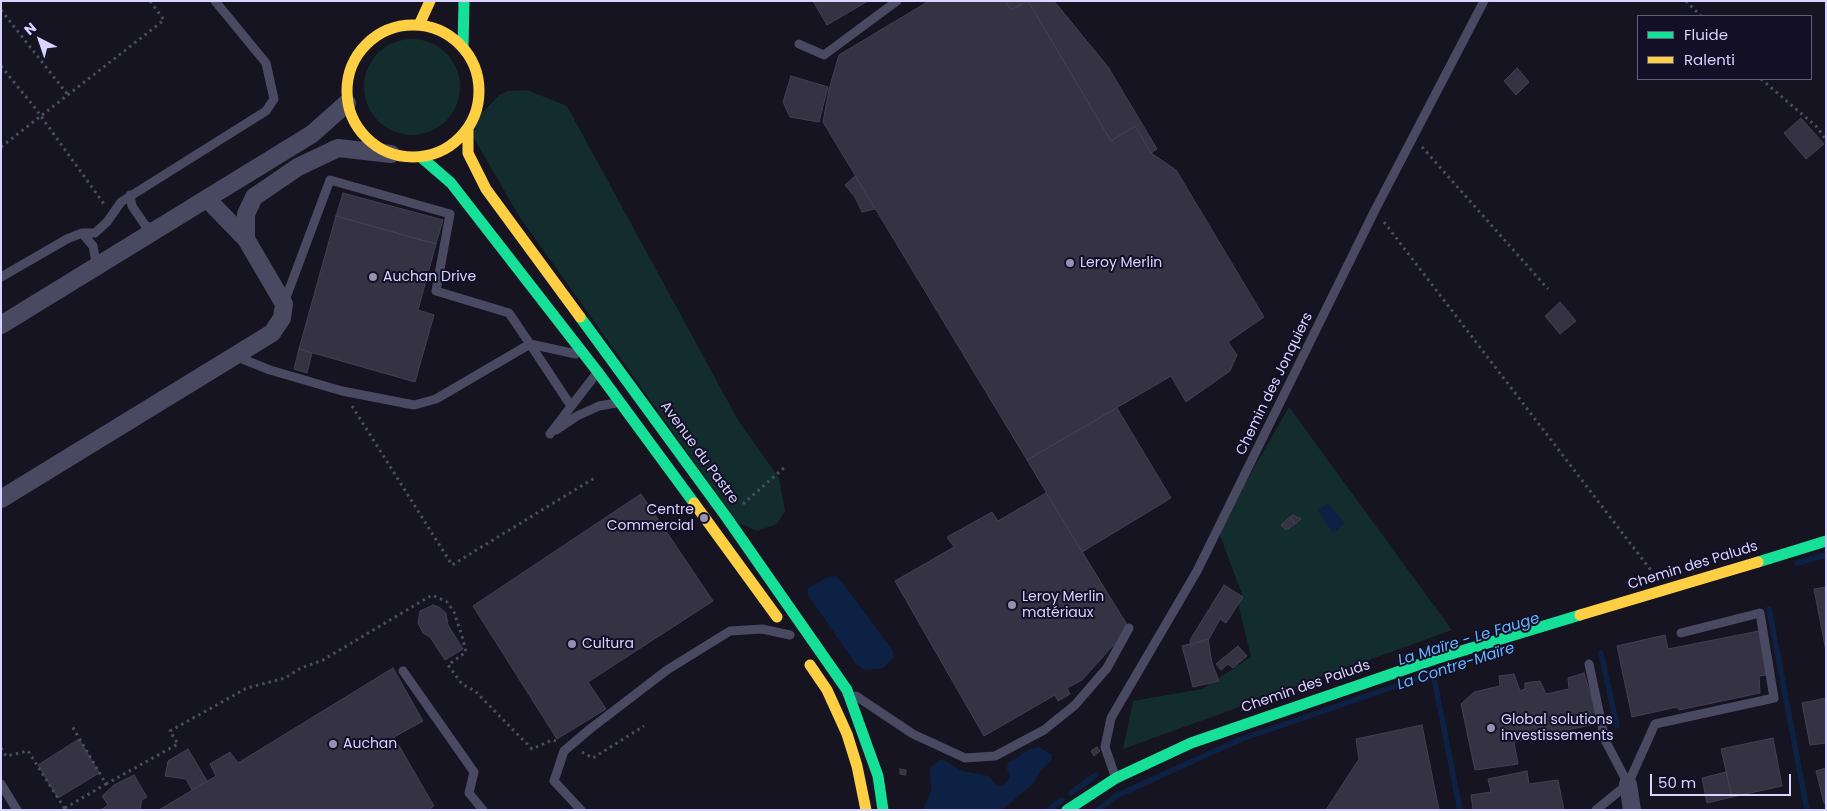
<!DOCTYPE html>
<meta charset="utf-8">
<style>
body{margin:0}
#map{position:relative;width:1827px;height:811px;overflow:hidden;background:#161421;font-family:Poppins,sans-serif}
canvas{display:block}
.frame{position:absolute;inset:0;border:2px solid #d9d4ff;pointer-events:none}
.legend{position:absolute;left:1637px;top:15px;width:175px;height:65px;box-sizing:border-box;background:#130f26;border:1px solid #625e7d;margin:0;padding:6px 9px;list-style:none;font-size:15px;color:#d9d4ff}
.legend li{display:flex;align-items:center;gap:10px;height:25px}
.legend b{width:25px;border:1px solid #625e7d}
.north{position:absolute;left:15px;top:15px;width:50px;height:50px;-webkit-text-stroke:4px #130f26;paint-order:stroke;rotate:319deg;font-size:14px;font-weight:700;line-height:20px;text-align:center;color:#d9d4ff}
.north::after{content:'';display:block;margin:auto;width:18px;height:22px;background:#d9d4ff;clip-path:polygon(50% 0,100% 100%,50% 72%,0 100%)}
.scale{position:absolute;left:1650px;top:774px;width:141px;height:22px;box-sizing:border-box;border:2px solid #d9d4ff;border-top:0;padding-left:6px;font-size:15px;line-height:18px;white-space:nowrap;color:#d9d4ff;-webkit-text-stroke:4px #130f26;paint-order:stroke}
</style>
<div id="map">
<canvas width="1827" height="811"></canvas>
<div class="frame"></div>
<ul class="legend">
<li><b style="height:6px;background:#16e098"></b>Fluide</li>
<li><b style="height:6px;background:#ffcf43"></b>Ralenti</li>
</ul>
<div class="north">N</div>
<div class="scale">50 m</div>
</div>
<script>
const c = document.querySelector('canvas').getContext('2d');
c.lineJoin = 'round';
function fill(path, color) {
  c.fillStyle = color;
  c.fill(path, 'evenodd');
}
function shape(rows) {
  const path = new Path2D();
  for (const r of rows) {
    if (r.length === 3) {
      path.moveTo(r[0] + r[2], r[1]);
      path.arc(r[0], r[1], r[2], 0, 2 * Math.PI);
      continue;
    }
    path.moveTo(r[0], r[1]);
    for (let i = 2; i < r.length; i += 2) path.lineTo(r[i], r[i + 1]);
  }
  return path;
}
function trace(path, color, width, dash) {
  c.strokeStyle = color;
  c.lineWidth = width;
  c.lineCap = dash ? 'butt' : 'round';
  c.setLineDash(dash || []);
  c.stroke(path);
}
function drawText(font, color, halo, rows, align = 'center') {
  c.font = font + ' Poppins,sans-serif';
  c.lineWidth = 4;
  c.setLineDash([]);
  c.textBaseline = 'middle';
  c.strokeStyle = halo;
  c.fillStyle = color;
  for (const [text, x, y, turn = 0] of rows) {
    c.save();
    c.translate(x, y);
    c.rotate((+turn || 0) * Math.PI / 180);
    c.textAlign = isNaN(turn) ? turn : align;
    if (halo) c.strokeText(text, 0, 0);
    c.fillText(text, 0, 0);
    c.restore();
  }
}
fill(shape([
 [412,87,48],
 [527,90,567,106,738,420,779,478,785,511,777,524,757,531,737,522,519,216,468,128,499,95,508,91],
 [1289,407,1452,630,1123,749,1133,701,1202,689,1251,657,1238,603,1243,597,1218,530]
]), '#132c2d');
fill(shape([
 [1328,503,1345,524,1333,533,1318,511],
 [835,576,842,582,893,651,893,658,883,668,864,670,855,663,808,595,808,588,826,578],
 [1038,747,1051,754,1052,760,1041,770,1034,783,1002,810,923,810,931,791,930,768,942,759,962,771,989,776,997,786,1003,786,1010,777,1007,769,1008,763,1030,749]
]), '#0d2144');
trace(shape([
 [1797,563,1826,555],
 [1769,609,1807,810],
 [1601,653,1617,726],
 [1433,673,1460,810],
 [1071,793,1096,775],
 [1048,810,1062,800],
 [1098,810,1116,796,1239,740,1448,668]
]), '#0d2144', 5.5);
const building = shape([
 [813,1,868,1,827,25,813,1],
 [929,1,1005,1,1011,10,1028,1,1111,141,1135,126,1151,153,1176,170,1264,317,1228,342,1237,355,1230,371,1186,402,1171,376,1027,460,823,122,829,89,839,55,929,1],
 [1005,1,1025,1,1011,10,1005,1],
 [1028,1,1054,1,1108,67,1157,149,1151,153,1135,126,1111,141,1028,1],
 [1517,68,1529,82,1516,95,1504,81,1517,68],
 [791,76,828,87,819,122,790,117,783,102,791,76],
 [1801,118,1824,144,1806,159,1784,133,1801,118],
 [855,176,875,209,862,212,855,197,845,185,855,176],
 [343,193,443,220,436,244,336,216,343,193],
 [336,216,436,244,418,310,434,315,415,382,299,349,336,216],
 [1560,302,1576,321,1560,334,1545,316,1560,302],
 [299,349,312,353,307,373,294,369,299,349],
 [1117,408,1171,498,1082,552,1027,460,1117,408],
 [1046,493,1129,628,1082,680,1067,688,1070,694,1058,701,1055,695,984,736,895,581,954,547,947,537,992,512,998,521,1046,493],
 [641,494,713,601,588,682,606,709,557,739,473,606,641,494],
 [1293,515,1301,519,1295,524,1290,517,1293,515],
 [1290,517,1295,524,1286,530,1281,525,1290,517],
 [1224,585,1243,597,1226,623,1220,619,1209,639,1191,645,1190,640,1224,585],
 [1826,587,1826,651,1814,589,1826,587],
 [433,605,439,607,446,613,448,625,463,649,445,660,430,637,423,633,418,623,420,611,433,605],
 [1759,631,1766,675,1759,676,1760,693,1679,710,1677,707,1632,717,1617,646,1665,635,1668,649,1759,631],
 [1208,639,1212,663,1219,681,1193,687,1182,646,1208,639],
 [1238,646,1247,656,1233,668,1228,664,1221,670,1216,664,1238,646],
 [393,668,423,721,394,737,434,806,428,810,159,810,216,776,210,764,230,752,238,763,393,668],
 [1584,673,1599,723,1514,742,1518,764,1475,770,1461,704,1474,692,1500,686,1499,676,1514,674,1520,691,1525,689,1525,683,1540,681,1546,694,1569,689,1568,678,1584,673],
 [1826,698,1826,743,1810,745,1802,703,1826,698],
 [1422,725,1439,810,1326,810,1359,759,1356,739,1422,725],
 [1773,738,1782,786,1732,797,1721,749,1773,738],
 [79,739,99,773,58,798,38,765,79,739],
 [1097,747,1100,751,1094,756,1091,751,1097,747],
 [188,749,207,781,192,790,186,779,165,776,168,761,188,749],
 [1826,768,1826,803,1824,803,1816,771,1826,768],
 [900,769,906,770,906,775,900,774,900,769],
 [1527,771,1529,784,1558,780,1564,810,1471,810,1473,809,1471,795,1491,792,1488,779,1527,771],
 [1726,772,1732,797,1707,803,1702,778,1726,772],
 [134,775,147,797,142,800,140,810,101,810,108,805,102,796,114,785,134,775]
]);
fill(building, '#343243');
trace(building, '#433f54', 1);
trace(shape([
 [1686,1,1701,16],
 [1,10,68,95],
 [1,66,35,108,104,204],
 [1761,79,1817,127,1826,140],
 [1,147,164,20,150,1],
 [1422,147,1548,289],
 [1384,222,1653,573],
 [352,406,452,565,596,477],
 [743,504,786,466],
 [1,748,6,756,28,751,65,809],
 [582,752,593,758,644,726],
 [106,784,178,744,170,731,247,688,285,678,301,668,323,660,432,595,447,602,454,612,462,636,466,652,448,665,462,684,475,691,532,749,552,740,556,741],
 [65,808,106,784,72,726]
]), '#44505f', 3, [2.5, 4]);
trace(shape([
 [799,44,824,55,897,1],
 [130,195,132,206,145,225,155,230],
 [82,233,93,246,97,267],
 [1,277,67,239,82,233,95,233,107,222,121,202,266,111,274,99,266,63,215,1],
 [530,344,571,406],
 [530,344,576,354],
 [235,356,270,370,342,391,414,405,436,399,530,344,509,313,436,291,450,214,330,180,284,303],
 [556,430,577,416,599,406,616,403],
 [550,434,596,374],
 [1589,664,1605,740,1628,784],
 [403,671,474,772,469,793,483,810],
 [856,696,913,734,965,758,995,756,1044,730,1075,705,1107,668,1129,628],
 [1115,776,1105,747,1111,718,1197,571,1375,210,1484,1],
 [1,784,17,810],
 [581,810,554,781,564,751,590,729,667,670,730,631,762,629,790,635],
 [1596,810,1628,784,1655,724,1774,698,1760,613,1681,633]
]), '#4a4962', 9);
trace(shape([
 [207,199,246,239],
 [1,325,312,134,347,103],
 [1,499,272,333,282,318,284,304,246,239,246,214,254,197,298,167,338,148,391,154],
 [1628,784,1632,810]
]), '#4a4962', 18);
trace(shape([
 [463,48,464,1],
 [421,157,451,183,597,371,694,503],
 [580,317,727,518,847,690,878,776,883,810],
 [1758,562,1826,541],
 [1067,810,1116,778,1191,743,1435,659,1580,615]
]), '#16e098', 11);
trace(shape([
 [413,91,66],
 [419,25,430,1],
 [468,128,468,153,486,189,580,317],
 [694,503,777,617],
 [1580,615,1758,562],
 [810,665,827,690,847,734,857,766,866,810]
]), '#ffcf43', 11);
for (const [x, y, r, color] of [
 [1070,263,5,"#9591b1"],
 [373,277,5,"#9591b1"],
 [704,518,5,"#9591b1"],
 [1012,605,5,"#9591b1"],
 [572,644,5,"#9591b1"],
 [1491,728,5,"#9591b1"],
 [333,744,5,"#9591b1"]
]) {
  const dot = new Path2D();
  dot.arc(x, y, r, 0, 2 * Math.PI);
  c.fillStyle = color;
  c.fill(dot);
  trace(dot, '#130f26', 2);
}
drawText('14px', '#d9d4ff', '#130f26', [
 ["Leroy Merlin",1080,263],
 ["Auchan Drive",383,277],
 ["Centre",694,510,"right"],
 ["Commercial",694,526,"right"],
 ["Leroy Merlin",1022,597],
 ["matériaux",1022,613],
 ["Cultura",582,644],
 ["Global solutions",1501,720],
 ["investissements",1501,736],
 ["Auchan",343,744]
], 'left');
drawText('14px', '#d9d4ff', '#130f26', [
 ["Chemin des Jonquiers",1275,384,-64],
 ["Avenue du Pastre",699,453,54],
 ["Chemin des Paluds",1693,566,-17],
 ["Chemin des Paluds",1306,687,-19]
]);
drawText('italic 15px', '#62b6ff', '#130f26', [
 ["La Maïre - Le Fauge",1469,640,-17],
 ["La Contre-Maïre",1456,667,-18]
]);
</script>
